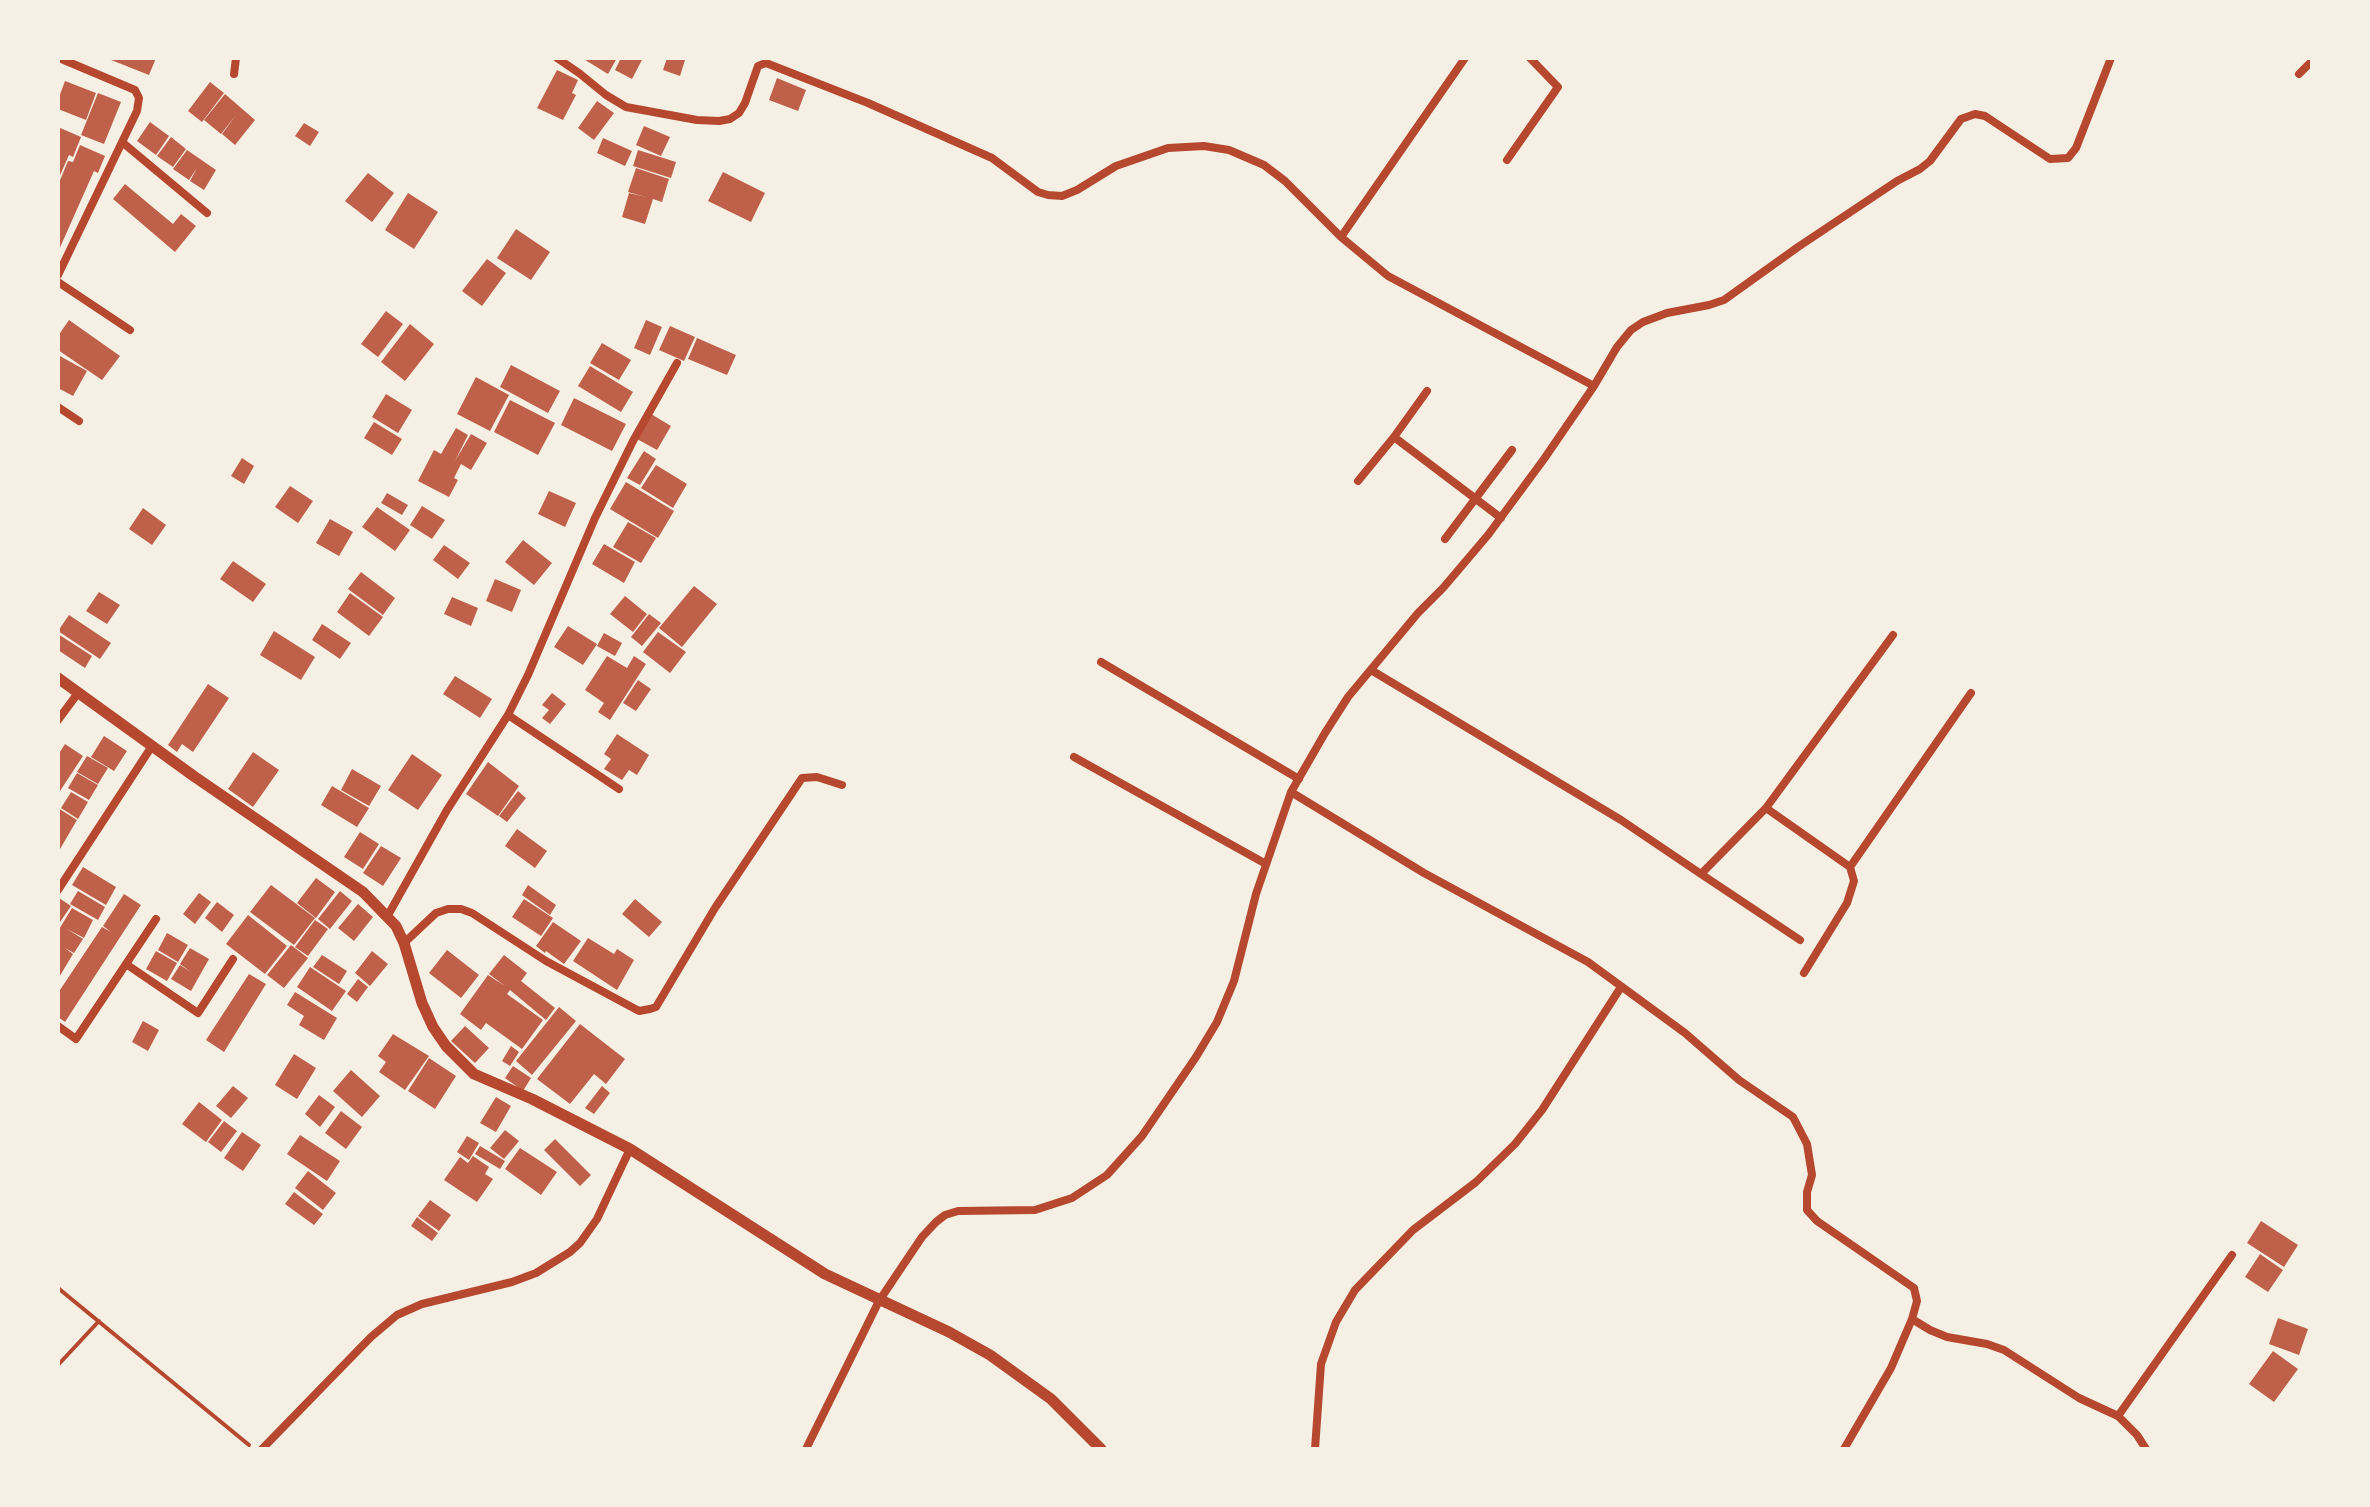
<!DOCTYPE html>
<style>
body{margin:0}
#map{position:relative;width:2370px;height:1507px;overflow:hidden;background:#f6efe4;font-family:Spectral,serif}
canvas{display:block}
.frame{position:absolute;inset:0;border:60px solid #f6efe4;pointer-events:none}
</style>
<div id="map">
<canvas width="2370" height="1507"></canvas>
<div class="frame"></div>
</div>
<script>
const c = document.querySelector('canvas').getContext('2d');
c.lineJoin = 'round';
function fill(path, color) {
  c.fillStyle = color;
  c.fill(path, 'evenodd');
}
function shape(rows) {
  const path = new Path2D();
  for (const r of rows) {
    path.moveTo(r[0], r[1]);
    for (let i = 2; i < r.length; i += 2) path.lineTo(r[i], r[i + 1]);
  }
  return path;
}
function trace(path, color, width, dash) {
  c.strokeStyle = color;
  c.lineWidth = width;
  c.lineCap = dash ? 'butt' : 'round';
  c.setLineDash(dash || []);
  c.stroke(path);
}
fill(shape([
 [106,58,156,58,149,75],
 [582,58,617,58,608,74],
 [621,58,643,58,632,79,615,70],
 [667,58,685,60,680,76,663,70],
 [557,70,578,80,572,93,576,95,563,120,537,108],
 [777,78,806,90,798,111,769,100],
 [65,81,96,93,86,120,58,109,58,100],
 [210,82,224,93,202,122,188,111],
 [98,93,121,102,104,144,81,135],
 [225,94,255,120,235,145,222,134,236,115,221,134,204,120],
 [597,101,614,113,594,140,578,128],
 [150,122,169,136,156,155,137,141],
 [304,123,319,132,310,146,295,136],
 [644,126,670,137,661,156,636,145],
 [58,127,81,137,73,157,69,155,58,180],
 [171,137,186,149,173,167,157,156],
 [603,138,632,151,625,166,597,153],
 [80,145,105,156,98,173,94,171,58,252,58,185,68,161,73,162],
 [187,150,216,170,204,190,190,181,197,168,189,180,173,169],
 [638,150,676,162,671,178,633,166],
 [636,168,669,179,662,202,653,199,645,224,622,217,629,193,646,197,628,192],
 [723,172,765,193,751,222,708,201],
 [368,173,394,193,372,222,345,201],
 [125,184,173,224,181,214,196,226,175,252,113,199],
 [408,193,438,212,414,249,385,230],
 [516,229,550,252,531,280,497,258],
 [487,259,506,273,482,306,462,291],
 [386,311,403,324,378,357,361,344],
 [69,320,120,356,102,380,58,350,58,336],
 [646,320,662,327,650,355,634,348],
 [410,324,434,344,405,381,381,362],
 [670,326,695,337,684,361,659,350],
 [697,338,736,355,727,375,688,359],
 [602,343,631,360,619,380,590,363],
 [58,355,87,371,73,396,58,388],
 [511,365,560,391,548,413,500,387],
 [590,366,633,392,621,412,578,386],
 [476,377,509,395,490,431,457,414],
 [386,394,412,410,398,433,372,417],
 [574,398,626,424,612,451,561,425],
 [510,400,555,423,538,455,494,432],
 [651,414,671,426,657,450,637,439],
 [374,422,402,439,392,455,364,438],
 [456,428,468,435,455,461,471,434,487,443,471,470,461,464,454,478,458,480,449,497,418,481,434,450,441,454],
 [644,451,656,459,640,485,627,478],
 [242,458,254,466,244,484,231,476],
 [656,465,687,484,673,508,641,488],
 [626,482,674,511,658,538,610,509],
 [290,486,313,501,298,523,275,507],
 [549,491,576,503,565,527,538,514],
 [387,493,408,505,402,515,381,503],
 [422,506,445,520,432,539,410,525],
 [377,507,410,530,395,551,362,527],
 [143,508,166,525,152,545,129,529],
 [330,519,353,532,339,556,316,543],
 [628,522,656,538,641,563,613,547],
 [523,540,552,563,534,585,505,562],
 [604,544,635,562,624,583,592,564],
 [444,545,470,563,458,579,433,560],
 [233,561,266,584,253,602,220,579],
 [361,572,395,598,383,615,348,589],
 [495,579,521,590,512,612,486,601],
 [694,586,717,604,682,647,659,628],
 [99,592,120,605,107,624,86,611],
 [350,593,383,617,369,636,337,612],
 [625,596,647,614,633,632,610,614],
 [452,597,478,608,471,626,444,614],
 [649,614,661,623,642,646,631,637],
 [69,615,111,643,100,659,58,631],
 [322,624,351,643,340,659,312,640],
 [568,626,597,644,583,665,554,647],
 [274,631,315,657,301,680,260,655],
 [658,632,686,652,670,673,643,652],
 [604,633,622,643,615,656,597,646],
 [58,634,92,656,85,668,58,650],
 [607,656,627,668,634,656,646,664,610,720,598,712,604,703,585,690],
 [455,676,492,699,480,718,443,694],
 [638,680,651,689,636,711,623,703],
 [208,684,229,698,193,752,182,744,177,752,168,745],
 [552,693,566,704,550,724,542,718,549,710,542,705],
 [617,734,649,755,637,775,629,770,622,780,604,769,611,759,604,754],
 [104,736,127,751,114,771,91,757],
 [65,744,83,756,58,794,58,755],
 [253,752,279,770,253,807,228,789],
 [412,754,442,775,418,810,388,790],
 [87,756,108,768,98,784,77,772],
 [488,762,519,786,498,816,466,794],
 [352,769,381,786,369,806,341,790],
 [77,773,98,785,89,800,68,788],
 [332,786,369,808,357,827,321,805],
 [518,791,526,798,507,822,499,816],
 [71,792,88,802,78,819,61,808],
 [58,808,77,820,60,849,58,847],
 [517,829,547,851,535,868,505,846],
 [360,832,379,844,363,869,344,857],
 [381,846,401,858,383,886,363,873],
 [83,867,116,887,106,905,72,885],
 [316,878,335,892,316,918,297,903],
 [271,885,315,918,294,945,250,912],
 [528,885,556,905,550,915,522,895],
 [78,891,105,907,98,920,70,904],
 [340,891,352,901,330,929,318,919],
 [199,893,211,902,195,924,183,914],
 [124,894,141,905,65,1022,58,1017,58,993,102,927,111,932,103,926],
 [59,898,71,906,58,925,58,900],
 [524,899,553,918,541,936,512,917],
 [635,899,662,922,649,937,622,914],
 [217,902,234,915,222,932,205,918],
 [358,904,373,917,354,941,338,928],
 [72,908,93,920,84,938,67,929,83,939,74,953,65,948,73,954,58,979,58,931],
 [248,915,287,946,265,974,226,944],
 [315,920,328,929,308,956,295,947],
 [553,922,581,941,564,964,546,951,545,953,536,946],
 [167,933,188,945,178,962,158,950],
 [588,938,614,954,617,949,634,960,617,990,573,961],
 [291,945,308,958,284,988,267,975],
 [190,948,209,959,191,991,171,979,180,965,191,972,180,964],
 [447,950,479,975,461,998,429,973],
 [156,951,177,963,167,981,146,969],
 [372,951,388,964,370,986,355,973],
 [322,955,347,971,339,984,313,967],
 [504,955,527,973,521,981,555,1008,546,1020,510,990,507,994,543,1020,522,1049,486,1023,481,1030,460,1014,488,975,505,986,489,974],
 [310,967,346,991,332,1011,297,987],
 [249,974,266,984,224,1052,206,1040],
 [358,979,368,987,357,1002,347,994],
 [295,992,337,1018,324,1040,299,1025,304,1016,287,1005],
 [559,1007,576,1021,532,1075,516,1061],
 [143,1021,159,1030,148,1051,132,1042],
 [580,1024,625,1059,606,1084,594,1074,570,1104,537,1079],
 [465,1026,489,1048,475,1063,451,1041],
 [393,1034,429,1056,405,1090,379,1072,386,1062,378,1056],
 [511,1046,519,1052,510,1066,502,1061],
 [294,1054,316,1068,297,1099,275,1085],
 [429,1058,456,1076,435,1109,408,1091],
 [513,1066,531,1078,523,1091,505,1078],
 [351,1070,380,1096,362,1117,333,1091],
 [233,1086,248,1098,231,1118,216,1106],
 [602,1086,610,1093,594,1114,585,1108],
 [319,1095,335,1107,320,1127,305,1114],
 [496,1097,511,1106,496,1132,480,1123],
 [199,1102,222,1120,206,1142,182,1124],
 [341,1111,362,1127,346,1149,325,1133],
 [224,1121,237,1131,221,1152,208,1142],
 [505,1130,519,1141,504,1159,490,1148],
 [242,1132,261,1145,243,1171,224,1158],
 [300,1135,340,1161,327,1181,287,1154],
 [467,1136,479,1143,469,1160,457,1152],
 [555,1139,591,1175,580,1186,544,1150],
 [480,1146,505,1161,500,1169,475,1154],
 [520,1148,557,1172,541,1195,505,1169],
 [473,1156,489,1167,485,1174,493,1179,477,1202,444,1180,460,1157,468,1163],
 [308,1171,336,1193,323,1210,295,1188],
 [294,1192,323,1214,314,1225,285,1204],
 [430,1200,451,1215,439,1231,418,1216],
 [417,1217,438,1233,432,1241,411,1226],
 [2261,1221,2298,1245,2284,1267,2247,1243],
 [2260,1254,2283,1270,2268,1292,2245,1277],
 [2278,1318,2308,1329,2299,1355,2269,1344],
 [2273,1351,2298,1369,2274,1402,2249,1384]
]), '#bf614a');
trace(shape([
 [58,1288,249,1445],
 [58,1365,99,1321]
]), '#b5482f', 4);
trace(shape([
 [557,58,579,73,606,95,626,107,697,120,719,121,730,119,739,113,745,103,758,66,766,63,868,103,992,158,1038,192,1048,195,1062,196,1077,190,1116,166,1168,148,1204,146,1229,150,1264,165,1285,181,1341,237,1388,276,1594,386],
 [234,74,236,58],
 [2299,74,2312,61],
 [122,142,207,213],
 [1507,160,1558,87,1530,58],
 [1341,237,1465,58],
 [58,275,137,111,139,98,135,90,59,58],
 [58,282,130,330],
 [58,407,79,421],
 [1394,437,1501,518],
 [1358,481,1394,437,1427,391],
 [1445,539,1512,450],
 [1101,662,1299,779],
 [1371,670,1621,820,1701,874,1766,808,1893,635],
 [508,715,619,789],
 [58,720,78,693],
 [1074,757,1266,864],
 [1291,792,1424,873,1588,962,1685,1033,1739,1080,1793,1117,1807,1144,1812,1175,1807,1192,1807,1210,1817,1221,1914,1288,1917,1301,1912,1319,1930,1330,1947,1337,1987,1344,2004,1350,2079,1398,2118,1416,2137,1435,2146,1449],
 [1766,808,1850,867],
 [1701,874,1800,940],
 [58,890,152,746],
 [387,917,447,810,508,715,528,675,595,518,633,441,677,363],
 [404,943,436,913,448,909,461,909,472,913,546,961,639,1011,650,1009,656,1007,715,908,802,778,817,777,842,785],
 [126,964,198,1013,233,959],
 [1804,973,1847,903,1854,881,1850,867,1971,693],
 [58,1026,76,1039,156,919],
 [2118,1416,2232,1255],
 [262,1449,371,1337,397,1315,422,1304,512,1282,536,1273,570,1252,580,1243,597,1219,630,1149],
 [806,1449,879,1301,922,1237,936,1222,945,1215,958,1211,1035,1210,1072,1198,1107,1175,1142,1136,1196,1057,1217,1022,1234,981,1256,894,1291,792,1325,733,1348,697,1418,613,1443,588,1488,535,1544,459,1594,386,1617,347,1631,330,1643,322,1667,313,1709,305,1724,300,1798,247,1897,181,1920,169,1930,161,1961,119,1975,114,1985,116,2050,159,2068,158,2076,148,2111,58],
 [1315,1449,1321,1364,1336,1322,1355,1290,1413,1230,1476,1182,1515,1144,1542,1110,1621,987],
 [1844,1449,1891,1368,1912,1319]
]), '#b5482f', 8);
trace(shape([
 [58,678,195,777,363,892,396,926,404,943,422,1003,433,1027,446,1046,474,1074,532,1099,630,1149,825,1274,949,1332,990,1355,1051,1399,1101,1449]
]), '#b5482f', 11);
</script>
